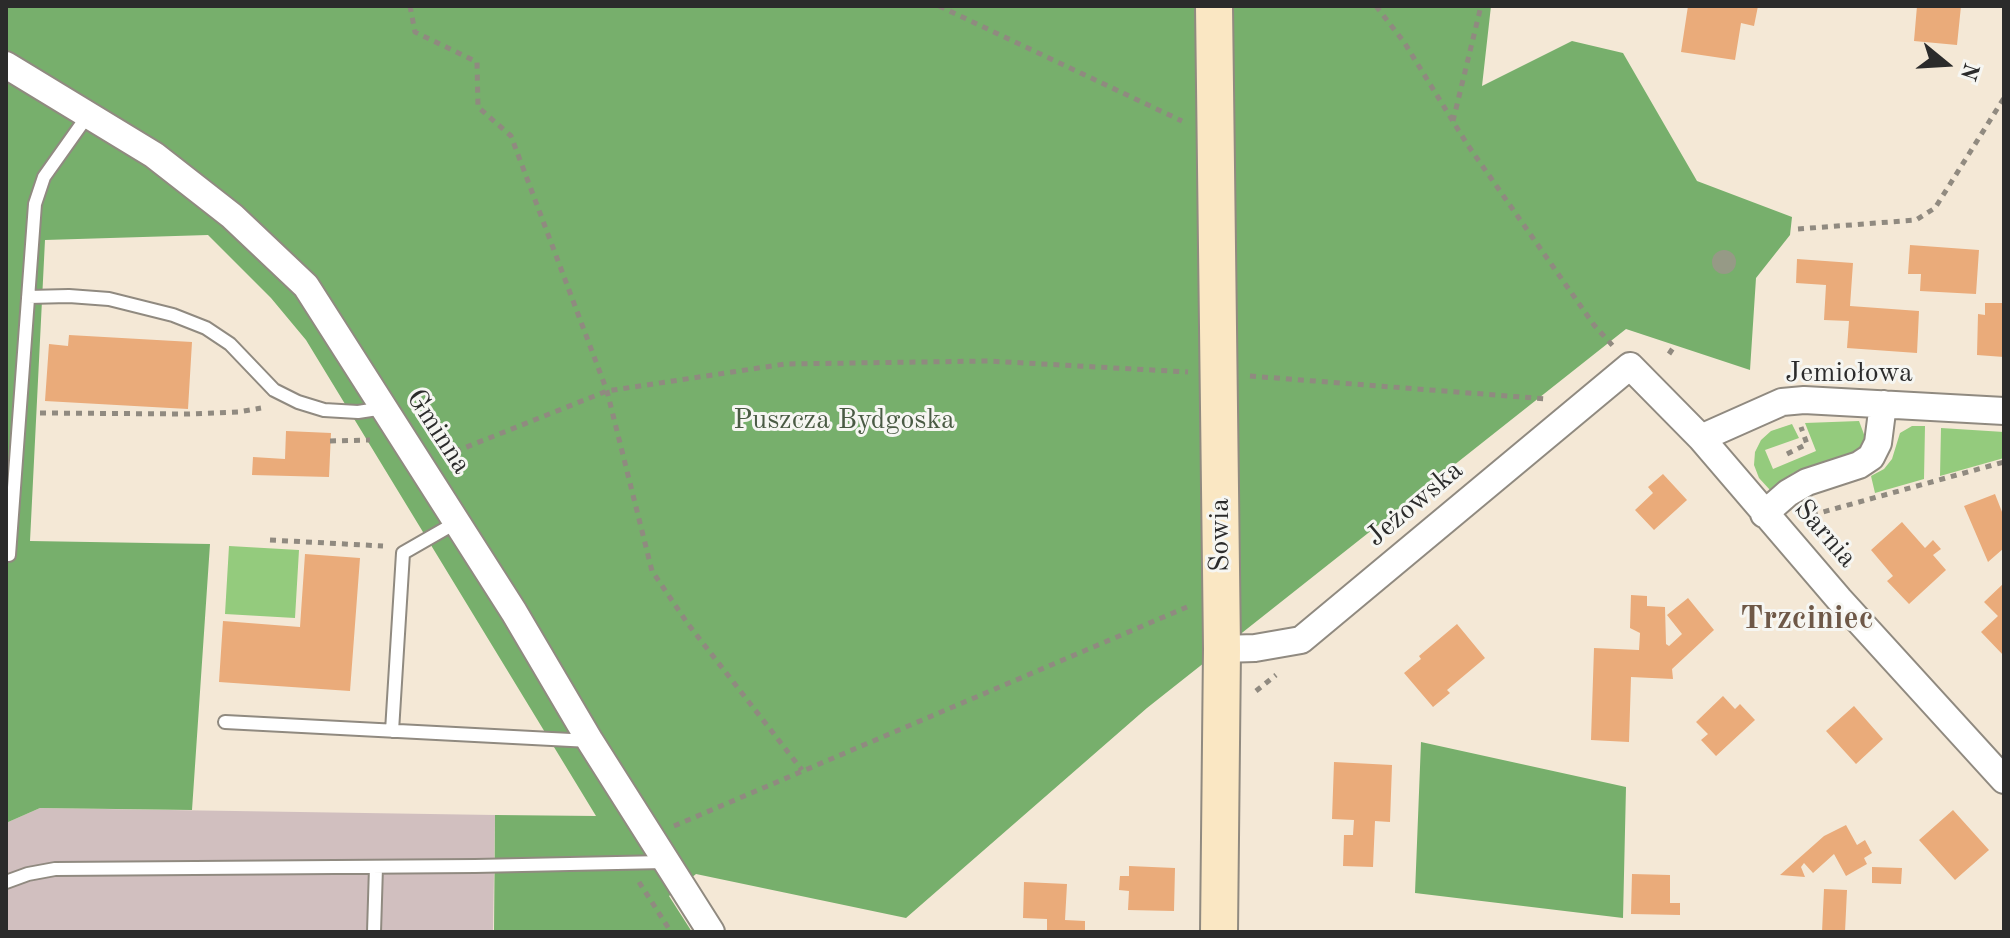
<!DOCTYPE html>
<meta charset="utf-8">
<style>
body{margin:0}
#map{position:relative;width:2010px;height:938px;overflow:hidden;background:#f4e8d6;font-family:"Old Standard TT",serif}
canvas{display:block}
.frame{position:absolute;inset:0;border:8px solid #2b2b2b;pointer-events:none}
.north{position:absolute;left:1906px;top:24px;width:80px;height:80px;-webkit-text-stroke:6px #f6f6f2;paint-order:stroke;rotate:108deg;font-size:22px;font-weight:700;line-height:32px;text-align:center;color:#2b2b2b}
.north::after{content:'';display:block;margin:auto;width:28px;height:36px;background:#2b2b2b;clip-path:polygon(50% 0,100% 100%,50% 72%,0 100%)}
</style>
<div id="map">
<canvas width="2010" height="938"></canvas>
<div class="frame"></div>
<div class="north">N</div>
</div>
<script>
const c = document.querySelector('canvas').getContext('2d');
c.lineJoin = 'round';
function fill(path, color) {
  c.fillStyle = color;
  c.fill(path, 'evenodd');
}
function shape(rows) {
  const path = new Path2D();
  for (const r of rows) {
    path.moveTo(r[0], r[1]);
    for (let i = 2; i < r.length; i += 2) path.lineTo(r[i], r[i + 1]);
  }
  return path;
}
function trace(path, color, width, dash) {
  c.strokeStyle = color;
  c.lineWidth = width;
  c.lineCap = dash ? 'butt' : 'round';
  c.setLineDash(dash || []);
  c.stroke(path);
}
function drawText(font, color, halo, rows, align = 'center') {
  c.font = font + ' "Old Standard TT",serif';
  c.lineWidth = 6;
  c.setLineDash([]);
  c.textBaseline = 'middle';
  c.strokeStyle = halo;
  c.fillStyle = color;
  for (const [text, x, y, turn = 0] of rows) {
    c.save();
    c.translate(x, y);
    c.rotate((+turn || 0) * Math.PI / 180);
    c.textAlign = isNaN(turn) ? turn : align;
    if (halo) c.strokeText(text, 0, 0);
    c.fillText(text, 0, 0);
    c.restore();
  }
}
fill(shape([
 [40,808,495,815,493,932,6,932,6,823]
]), '#d1bfbf');
fill(shape([
 [1859,421,1865,437,1862,447,1853,453,1793,473,1770,490,1759,478,1754,465,1755,452,1761,440,1771,431,1792,424,1799,438,1765,450,1773,469,1816,451,1805,423],
 [1912,426,1925,426,1924,479,1875,493,1871,476,1884,469,1892,459,1900,433],
 [1941,428,2004,432,2004,458,1940,476],
 [229,546,299,550,295,618,225,614]
]), '#94cb7d');
fill(shape([
 [6,6,1491,6,1482,86,1572,41,1623,53,1697,181,1792,217,1790,235,1756,278,1750,370,1626,329,1147,708,906,918,696,874,669,896,692,932,494,932,495,815,596,816,306,340,271,298,208,235,45,240,30,541,210,544,192,810,40,808,6,823],
 [1421,742,1626,787,1623,918,1415,893]
]), '#77af6c');
fill(shape([
 [1688,6,1758,6,1754,26,1741,23,1735,60,1681,52],
 [1917,6,1961,6,1957,45,1914,41],
 [1910,245,1979,250,1976,294,1920,291,1921,274,1908,274],
 [1797,259,1853,263,1850,306,1919,311,1917,353,1847,348,1849,321,1824,320,1826,285,1796,283],
 [1985,303,2004,303,2004,357,1977,355,1978,314,1985,315],
 [69,335,192,342,188,409,45,401,49,344,68,346],
 [286,431,331,433,329,477,252,475,253,457,285,459],
 [1663,474,1687,500,1654,530,1635,510,1653,493,1648,487],
 [1995,494,2004,517,2004,548,1988,562,1964,506],
 [1902,522,1925,548,1933,540,1941,549,1933,555,1946,570,1909,604,1887,581,1893,576,1871,550],
 [305,554,360,558,350,691,219,682,223,621,300,627],
 [2004,583,2004,656,1981,632,1998,616,1984,602],
 [1631,595,1647,596,1647,606,1665,607,1666,644,1669,646,1682,634,1667,615,1688,598,1714,630,1672,669,1673,679,1631,677,1629,742,1591,740,1594,648,1639,650,1640,633,1630,628],
 [1457,624,1485,658,1447,690,1450,693,1433,707,1404,673,1421,659,1419,656],
 [1723,696,1735,709,1740,704,1755,720,1716,756,1701,740,1708,734,1696,722],
 [1854,706,1883,739,1856,764,1826,731],
 [1334,762,1392,765,1390,822,1375,821,1373,867,1343,866,1344,835,1353,835,1354,820,1332,819],
 [1953,810,1989,850,1955,880,1919,840],
 [1846,825,1857,845,1865,840,1872,853,1864,858,1867,864,1846,876,1834,854,1813,873,1804,863,1801,867,1805,877,1780,875,1824,836],
 [1129,866,1175,868,1174,911,1128,910,1129,891,1119,890,1120,876,1129,876],
 [1872,867,1902,868,1901,884,1872,883],
 [1632,874,1670,875,1670,903,1680,903,1680,915,1631,914],
 [1024,882,1067,884,1065,920,1085,921,1085,932,1047,932,1047,919,1023,918],
 [1824,889,1847,890,1845,932,1822,932]
]), '#eaab7a');
const lane = shape([
 [28,297,69,296,109,299,173,315,206,328,230,344,274,390,298,402,324,410,358,412,384,408],
 [9,555,35,204,44,177,88,115],
 [225,722,590,741],
 [392,731,403,553,457,522],
 [6,882,28,874,55,869,475,866,664,862],
 [374,932,376,867]
]);
const street = shape([
 [6,65,154,155,232,216,306,286,514,612,590,741,711,932],
 [1701,438,1782,402,1804,400,2004,411],
 [1764,514,1788,493,1807,482,1859,465,1871,457,1878,443,1883,404],
 [1222,649,1255,648,1301,640,1630,366,1701,438,1839,599,2004,780]
]);
const secondary = shape([
 [1214,6,1222,649,1219,932]
]);
trace(lane, '#908a80', 16);
trace(street, '#908a80', 30);
trace(secondary, '#908a80', 40);
trace(shape([
 [410,6,415,32,477,62,478,107,511,136,607,391,652,571,688,624,802,770],
 [939,6,1182,121],
 [1376,6,1404,42,1467,144,1594,325,1613,346],
 [1453,121,1481,6],
 [1798,229,1916,220,1935,208,2004,98],
 [1669,354,1673,348],
 [1250,376,1547,399],
 [40,413,187,414,238,412,261,408],
 [330,441,370,440],
 [1787,454,1807,444,1801,427],
 [444,456,607,391,785,364,988,361,1188,372],
 [1812,515,2004,462],
 [270,540,383,546],
 [1256,691,1276,675],
 [674,826,1187,607],
 [639,882,671,932]
]), '#908a80', 5, [6, 6]);
trace(lane, '#fff', 12);
trace(street, '#fff', 26);
trace(secondary, '#fae7c3', 36);
c.fillStyle = '#969a86';
for (const [x, y] of [
 [1724,262]
]) {
  c.beginPath();
  c.arc(x, y, 12, 0, 2 * Math.PI);
  c.fill();
}
drawText('28px', '#2b2b2b', '#f6f6f2', [
 ["Jemiołowa",1849,374],
 ["Gminna",438,432,57],
 ["Jeżowska",1415,504,-40],
 ["Sarnia",1825,534,49],
 ["Sowia",1221,535,-90]
]);
drawText('28px', '#4a5b44', '#f6f6f2', [
 ["Puszcza Bydgoska",844,421]
]);
drawText('bold 32px', '#6e5847', '#f6f6f2', [
 ["Trzciniec",1807,620]
]);
</script>
